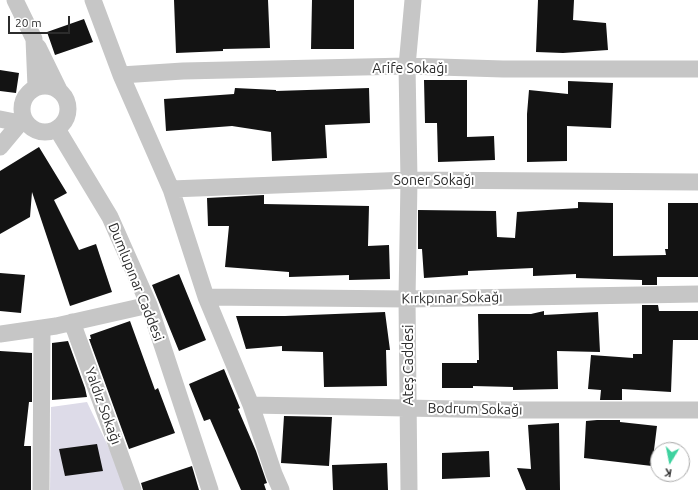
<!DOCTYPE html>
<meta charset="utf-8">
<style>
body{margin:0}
#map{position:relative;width:698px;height:490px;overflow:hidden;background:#fff;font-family:Ubuntu,sans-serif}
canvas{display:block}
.north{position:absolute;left:650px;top:442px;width:40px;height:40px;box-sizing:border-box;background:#fff;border:1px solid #ababab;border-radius:50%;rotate:190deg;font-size:11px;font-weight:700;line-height:16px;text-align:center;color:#2c2c2c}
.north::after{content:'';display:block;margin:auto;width:14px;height:18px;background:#3ed29f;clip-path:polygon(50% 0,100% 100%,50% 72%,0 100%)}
.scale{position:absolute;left:8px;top:16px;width:62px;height:18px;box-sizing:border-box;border:2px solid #2c2c2c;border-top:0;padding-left:5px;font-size:12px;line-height:14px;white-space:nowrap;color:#2c2c2c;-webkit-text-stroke:3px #fff;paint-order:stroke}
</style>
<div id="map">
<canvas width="698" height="490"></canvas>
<div class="north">K</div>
<div class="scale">20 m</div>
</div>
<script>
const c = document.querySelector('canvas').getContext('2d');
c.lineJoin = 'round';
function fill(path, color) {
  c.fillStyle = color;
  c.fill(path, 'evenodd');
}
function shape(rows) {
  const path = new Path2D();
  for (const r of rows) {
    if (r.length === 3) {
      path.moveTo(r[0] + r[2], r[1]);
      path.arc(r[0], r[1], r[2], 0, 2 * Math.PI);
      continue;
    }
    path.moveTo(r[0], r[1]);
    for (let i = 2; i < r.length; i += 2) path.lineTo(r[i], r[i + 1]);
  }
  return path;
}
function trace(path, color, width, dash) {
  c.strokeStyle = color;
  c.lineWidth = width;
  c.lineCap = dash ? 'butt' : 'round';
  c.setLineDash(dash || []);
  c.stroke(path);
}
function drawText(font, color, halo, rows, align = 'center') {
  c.font = font + ' Ubuntu,sans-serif';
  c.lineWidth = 4;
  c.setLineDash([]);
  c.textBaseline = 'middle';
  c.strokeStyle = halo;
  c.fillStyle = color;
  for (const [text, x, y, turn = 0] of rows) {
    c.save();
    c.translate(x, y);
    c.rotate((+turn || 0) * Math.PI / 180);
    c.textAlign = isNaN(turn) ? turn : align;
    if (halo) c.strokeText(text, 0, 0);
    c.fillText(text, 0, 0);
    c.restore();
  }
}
fill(shape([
 [87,402,117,465,127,490,50,490,51,407]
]), '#dddbe8');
fill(shape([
 [174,0,268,0,270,48,223,49,223,51,176,53],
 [312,0,354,0,354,49,311,49],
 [538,0,574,0,573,20,606,23,608,50,563,53,536,52],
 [84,19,93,42,55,55,47,32],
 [0,70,19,73,16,93,0,91],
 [424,80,467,80,467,137,494,136,495,160,438,162,437,123,425,123],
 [568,81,613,83,611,128,567,126,567,161,527,162,527,114,529,90,568,94],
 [235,88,276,90,276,91,369,88,370,123,325,125,327,158,272,161,271,132,232,126,166,131,164,99,234,94],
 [39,147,67,193,54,200,79,250,96,244,112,292,70,306,32,192,30,217,0,234,0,171],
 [264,195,264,204,369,206,368,246,389,245,390,279,349,280,349,275,289,277,289,272,225,267,229,226,208,226,207,198],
 [578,202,613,203,613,256,666,255,665,249,668,249,668,203,698,203,698,277,657,277,657,285,642,285,642,280,576,278,576,274,533,276,533,268,468,271,468,275,424,278,422,249,418,249,418,210,496,211,497,237,515,238,517,212,578,208],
 [0,273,25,275,21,313,0,311],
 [179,274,206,340,179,351,152,285],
 [642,305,658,305,659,311,698,311,698,340,673,340,671,392,622,389,622,400,600,400,601,390,588,389,591,355,633,358,633,354,642,354],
 [544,311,544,315,598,312,600,352,557,351,558,389,513,390,513,387,473,386,473,388,442,388,442,363,477,363,477,360,479,360,478,314,531,314],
 [385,312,390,350,386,350,387,386,324,387,323,352,282,351,282,346,246,349,236,316,285,316],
 [130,321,155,390,158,388,175,433,129,449,89,339,91,339,90,335],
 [68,341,85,388,87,397,52,400,52,343],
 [0,351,32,353,32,402,29,402,24,446,31,446,31,490,0,490],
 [224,369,240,408,238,409,256,451,267,483,264,484,266,490,241,490,210,419,204,421,189,384],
 [284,416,332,417,329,466,281,463],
 [597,420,620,420,620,422,657,426,652,466,584,458,586,421],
 [559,423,560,490,526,490,517,468,531,469,528,425],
 [97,444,103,471,65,476,59,449],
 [489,451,490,477,442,479,442,453],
 [387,463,388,490,333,490,332,465],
 [192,466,199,490,143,490,141,483]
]), '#131313');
trace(shape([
 [15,0,34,39,36,87],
 [93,0,121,75,171,189,206,297,251,405,274,474,281,490],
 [38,47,59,90],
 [121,75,183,71,407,66,503,69,698,69],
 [45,109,23],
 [0,119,20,123,25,121],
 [57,129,110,217,149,305,210,490],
 [0,147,20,123],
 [171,189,409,180,698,182],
 [206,297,407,299,698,294],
 [72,322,133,490],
 [0,334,56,326,149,305],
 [251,405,508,410,698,410],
 [41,490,42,328],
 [409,490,407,299,409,180,407,66,413,0]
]), '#c6c6c6', 17);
drawText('14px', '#2c2c2c', '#fff', [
 ["Arife Sokağı",410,68],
 ["Soner Sokağı",434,180],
 ["Dumlupınar Caddesi",136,282,68],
 ["Kırkpınar Sokağı",452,298,-1],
 ["Ateş Caddesi",408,365,-90],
 ["Yaldız Sokağı",103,406,70],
 ["Bodrum Sokağı",475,409,1]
]);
</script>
